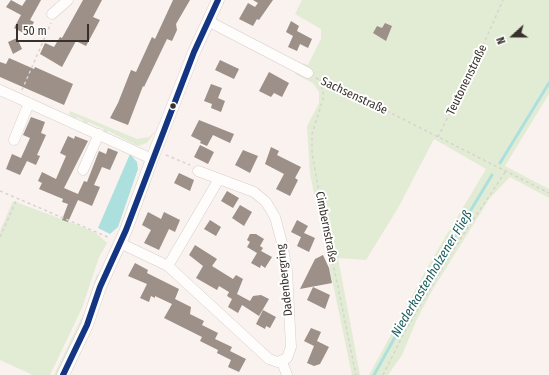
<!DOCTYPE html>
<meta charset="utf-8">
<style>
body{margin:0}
#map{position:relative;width:549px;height:375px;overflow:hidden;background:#f9f2ee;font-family:"Fira Sans Condensed",sans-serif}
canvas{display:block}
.north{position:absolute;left:493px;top:16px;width:40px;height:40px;-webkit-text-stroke:3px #fff;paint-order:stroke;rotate:249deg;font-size:11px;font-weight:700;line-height:16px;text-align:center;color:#38302b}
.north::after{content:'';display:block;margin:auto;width:14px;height:18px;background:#38302b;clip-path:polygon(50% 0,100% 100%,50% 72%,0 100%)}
.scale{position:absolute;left:16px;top:24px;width:73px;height:18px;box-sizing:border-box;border:2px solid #38302b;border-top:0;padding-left:5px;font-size:12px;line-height:14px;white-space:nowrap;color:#38302b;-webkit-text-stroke:3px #fff;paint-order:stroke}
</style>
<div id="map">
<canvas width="549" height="375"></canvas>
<div class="north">N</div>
<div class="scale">50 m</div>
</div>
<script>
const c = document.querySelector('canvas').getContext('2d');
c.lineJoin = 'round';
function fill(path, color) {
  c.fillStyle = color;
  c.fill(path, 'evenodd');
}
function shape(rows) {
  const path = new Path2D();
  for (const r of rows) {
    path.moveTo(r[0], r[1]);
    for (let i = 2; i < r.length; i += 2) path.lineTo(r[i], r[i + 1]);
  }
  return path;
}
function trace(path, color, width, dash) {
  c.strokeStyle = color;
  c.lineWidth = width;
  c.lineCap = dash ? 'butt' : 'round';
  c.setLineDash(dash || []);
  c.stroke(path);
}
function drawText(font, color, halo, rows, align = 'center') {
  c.font = font + ' "Fira Sans Condensed",sans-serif';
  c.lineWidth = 4;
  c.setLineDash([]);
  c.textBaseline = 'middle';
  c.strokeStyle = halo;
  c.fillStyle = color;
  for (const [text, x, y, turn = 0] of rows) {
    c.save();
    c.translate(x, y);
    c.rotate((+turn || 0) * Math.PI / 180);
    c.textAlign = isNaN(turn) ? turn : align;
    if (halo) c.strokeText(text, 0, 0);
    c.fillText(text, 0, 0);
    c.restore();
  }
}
fill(shape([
 [302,0,549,0,549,94,505,166,549,189,549,198,510,177,490,198,433,289,417,319,402,355,388,375,369,375,431,261,486,169,434,139,398,208,366,260,338,258,360,375,352,375,310,174,307,126,319,103,319,92,313,83,295,74,302,67,303,63,308,65,321,39,321,29,295,14],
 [70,111,137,139,149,137,156,130,147,143,138,146,108,131,106,133,103,132,104,129,88,122,86,125,83,123,83,120,76,117,75,119,69,114],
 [13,201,80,226,96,233,107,243,99,257,82,308,50,375,33,375,0,360,0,231],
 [97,274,99,275,90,306,57,375,54,375,84,313]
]), '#e2ecd4');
fill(shape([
 [130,154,137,162,138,169,118,227,110,234,98,228]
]), '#ace0df');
trace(shape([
 [500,163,549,83],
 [374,375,405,319,492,175]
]), '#ace0df', 3);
fill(shape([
 [11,0,22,6,26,0,41,0,30,20,34,22,27,35,14,28,21,15,6,7],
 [83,0,102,0,93,17,100,20,86,46,76,41,62,67,40,54,45,43,54,47,60,37,62,38],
 [173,0,190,0,176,24,177,30,172,41,167,39,144,87,143,86,128,125,110,118,118,103,131,70,136,72,152,37,155,39],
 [253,0,273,0,259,20,257,19,253,26,239,19,248,3,255,7,258,3],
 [291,21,299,26,297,31,312,39,308,48,300,44,297,51,288,47,293,36,286,32],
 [385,23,392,26,386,41,373,33,377,26,382,28],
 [17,38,22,49,13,54,8,42],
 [9,58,34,69,35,67,73,84,64,105,0,77,0,62,6,64],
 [220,60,239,69,234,79,215,70],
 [269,72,289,83,282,97,274,93,271,97,259,91],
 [211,84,222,88,218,98,225,101,221,112,211,108,212,104,204,101],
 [31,117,45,122,41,133,46,135,37,155,40,156,36,165,27,161,20,175,6,169,12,154,21,158,30,138,23,135],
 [199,120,234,134,230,143,213,135,207,146,200,143,201,141,191,136],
 [68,136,74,139,75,136,88,141,64,188,78,194,84,181,87,182,99,151,106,154,108,148,118,152,110,170,102,167,94,185,100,187,92,206,78,200,68,222,62,220,68,204,62,202,63,199,39,189,42,183,38,181,42,172,56,179,66,156,60,153],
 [200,145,214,152,208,164,194,157],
 [271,147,279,151,277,155,301,167,295,178,298,180,290,196,276,189,284,174,265,164],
 [243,150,258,156,250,173,235,165],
 [179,173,194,180,190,191,174,183],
 [227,191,239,198,233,208,221,201],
 [240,205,252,212,244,226,232,218],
 [148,212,161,219,164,212,180,220,175,232,169,229,159,250,144,243,151,230,142,225],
 [210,220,221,227,216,236,204,229],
 [297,220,308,226,304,233,315,238,309,252,297,246,301,237,291,232],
 [250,234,256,234,264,239,260,246,263,248,261,251,272,257,265,268,261,265,260,268,251,263,257,253,247,247,250,242,247,240],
 [195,245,217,259,212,266,233,279,236,275,243,279,237,294,250,301,253,296,261,295,269,299,259,316,242,305,238,313,228,307,232,299,227,296,229,292,219,286,217,290,196,278,203,266,189,255],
 [323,255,329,268,332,283,300,289,315,259],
 [135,263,148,270,147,273,179,289,175,299,191,307,190,314,204,321,202,325,218,333,215,339,232,347,230,351,246,359,239,372,228,367,231,360,217,353,218,350,200,341,202,337,164,318,172,304,155,296,155,298,151,296,149,302,140,298,147,284,128,276],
 [313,287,330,295,325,309,307,300],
 [263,310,276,317,270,328,266,326,265,329,256,324],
 [311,328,321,332,317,341,329,347,320,364,314,366,307,363,314,346,304,341]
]), '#9c9088');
const minor = shape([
 [52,14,68,0],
 [208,21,308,73],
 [0,90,152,159],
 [14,140,29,103],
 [83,170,99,134],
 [120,243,168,266,269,359,278,362,287,358,291,347,287,271,282,243,275,217,266,202,254,192,198,171],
 [168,266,219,179],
 [282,362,287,375]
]);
const tertiary = shape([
 [63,375,87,325,100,287,126,230,152,159,194,52,218,0]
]);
trace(minor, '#d6cfcb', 11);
trace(tertiary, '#d6cfcb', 13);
trace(shape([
 [316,78,379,107,549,193],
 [320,80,324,96,312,134,312,153,322,210,356,375],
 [22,90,51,23],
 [438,137,481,50,503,0],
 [166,155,190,165],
 [0,191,110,238],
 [0,237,17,199],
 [383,375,404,333,453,250,506,171]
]), '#d6d3d1', 1.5, [3, 3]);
trace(minor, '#fefdfc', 10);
trace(tertiary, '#fefdfc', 12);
trace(shape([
 [63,375,87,325,100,287,126,230,194,52,218,0]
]), '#143582', 6);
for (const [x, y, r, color] of [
 [173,106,3.5,"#38302b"]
]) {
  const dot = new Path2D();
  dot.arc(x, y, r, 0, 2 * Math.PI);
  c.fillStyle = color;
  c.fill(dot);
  trace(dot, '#fff', 1.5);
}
drawText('12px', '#38302b', '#fff', [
 ["Teutonenstraße",467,80,-64],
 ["Sachsenstraße",354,96,25],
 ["Cimbernstraße",326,227,79],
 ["Dadenbergring",285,280,-96]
]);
drawText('italic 13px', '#1c5d5d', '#fff', [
 ["Niederkastenholzener Fließ",432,274,-59]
]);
</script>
